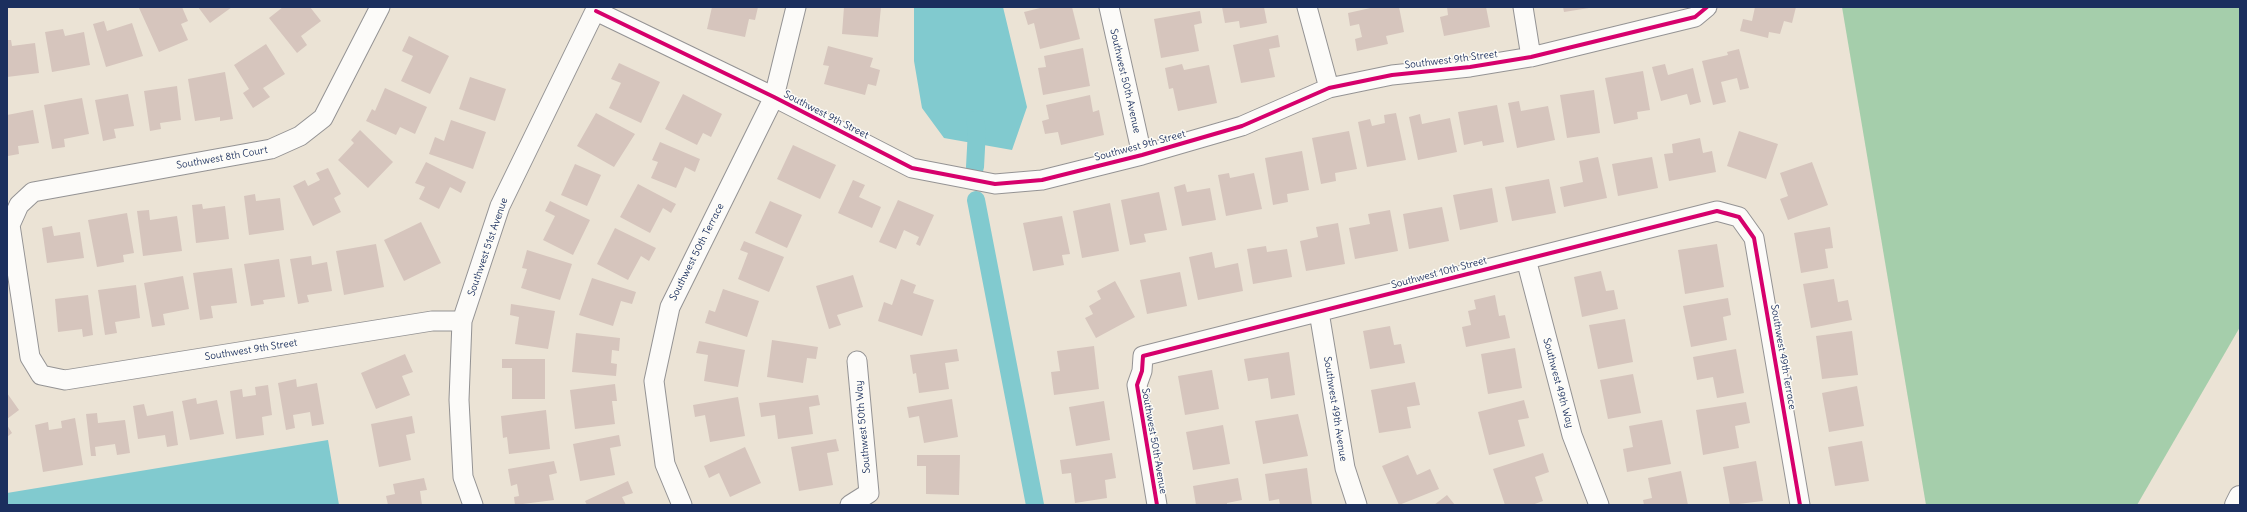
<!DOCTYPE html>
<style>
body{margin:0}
#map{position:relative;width:2247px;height:512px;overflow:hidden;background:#ebe3d5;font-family:Delius,sans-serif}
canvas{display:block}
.frame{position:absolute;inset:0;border:8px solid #1b2f5e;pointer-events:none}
</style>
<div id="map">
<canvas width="2247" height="512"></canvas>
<div class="frame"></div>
</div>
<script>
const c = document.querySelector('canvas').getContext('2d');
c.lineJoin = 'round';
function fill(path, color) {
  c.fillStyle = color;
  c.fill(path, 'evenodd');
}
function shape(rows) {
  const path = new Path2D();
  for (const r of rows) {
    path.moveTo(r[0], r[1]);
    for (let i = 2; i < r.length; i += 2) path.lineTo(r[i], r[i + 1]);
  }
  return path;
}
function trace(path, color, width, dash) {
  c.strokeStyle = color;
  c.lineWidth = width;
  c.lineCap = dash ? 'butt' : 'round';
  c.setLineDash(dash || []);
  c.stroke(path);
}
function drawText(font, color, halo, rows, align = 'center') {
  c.font = font + ' Delius,sans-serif';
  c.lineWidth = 3;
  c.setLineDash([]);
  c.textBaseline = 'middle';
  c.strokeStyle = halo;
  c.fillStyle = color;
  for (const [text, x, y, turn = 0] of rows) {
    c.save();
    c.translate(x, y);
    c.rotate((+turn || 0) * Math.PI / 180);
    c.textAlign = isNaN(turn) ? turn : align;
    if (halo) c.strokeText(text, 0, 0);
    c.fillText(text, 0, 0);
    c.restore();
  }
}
fill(shape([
 [1842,7,2240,7,2240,327,2137,505,1926,505]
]), '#a5ceab');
fill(shape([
 [914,7,1003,7,1027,107,1012,150,944,138,922,108,914,61],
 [328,440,339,505,7,505,7,493]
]), '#81cacf');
trace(shape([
 [975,120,977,130,975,167],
 [976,200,1035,505]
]), '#81cacf', 18);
fill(shape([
 [141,7,182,7,188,21,181,24,188,40,159,52,139,8],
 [198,7,232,7,210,23],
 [283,7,310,7,321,21,301,36,307,45,297,53,269,18],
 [712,7,758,7,755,20,749,19,745,37,707,29],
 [844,7,881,7,878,37,842,34],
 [1044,7,1072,7,1080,39,1040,49,1034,23,1028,25,1024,12],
 [1222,7,1264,7,1267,23,1240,28,1239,21,1225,23],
 [1375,7,1399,7,1404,32,1386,36,1388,44,1357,51,1355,39,1362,37,1359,24,1350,26,1348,13],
 [1447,7,1486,7,1490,27,1444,36,1440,17,1448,15],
 [1563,7,1589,7,1589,8,1564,12],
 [1755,7,1796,7,1792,23,1784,21,1780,34,1769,32,1768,38,1740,31,1743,19,1752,21],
 [1200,11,1202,23,1194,25,1199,51,1161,58,1154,19],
 [104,21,107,31,132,23,143,56,106,67,93,24],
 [63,29,65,36,84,32,90,65,52,72,45,32],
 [1278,35,1280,47,1269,49,1275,77,1241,83,1233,45],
 [409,36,449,56,430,94,401,81,413,56,402,51],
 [7,40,11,40,12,46,35,43,39,73,7,77],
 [266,44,285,74,263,88,270,97,253,108,243,93,249,89,234,65],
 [828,46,873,58,870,67,880,70,876,86,868,84,865,95,824,84,829,66,823,65],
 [1083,48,1090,86,1043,95,1038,68,1046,67,1044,56],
 [1739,49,1749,88,1740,90,1737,78,1721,82,1726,102,1713,105,1702,61,1728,55,1727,52],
 [619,63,660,82,641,123,609,108,621,83,611,79],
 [1182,64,1184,70,1209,65,1217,103,1178,111,1173,88,1169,89,1165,68],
 [1665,64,1668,75,1693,68,1701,102,1690,105,1687,94,1661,101,1652,67],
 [1643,71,1650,110,1637,112,1638,119,1614,124,1605,78],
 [225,72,233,119,220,121,220,117,195,121,188,79],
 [470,77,506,89,495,121,459,109],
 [177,86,181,120,160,123,161,129,150,131,144,91],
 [385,88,427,107,415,134,400,127,396,135,366,121,372,109,375,111],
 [1594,90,1600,133,1567,138,1560,95],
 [128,94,134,126,114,129,116,138,103,141,95,100],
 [683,94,722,114,711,137,703,133,697,145,665,129],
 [1090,95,1093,112,1099,110,1104,135,1061,145,1058,132,1045,134,1042,121,1049,119,1046,105],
 [82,98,89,134,64,139,65,147,52,149,44,105],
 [1519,101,1521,111,1548,106,1555,140,1517,148,1508,103],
 [1497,105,1504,142,1483,146,1482,141,1464,145,1458,112],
 [33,110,39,143,18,146,19,154,8,156,7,115],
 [596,113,635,134,614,167,577,146],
 [1396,113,1406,160,1367,167,1358,122,1370,119,1372,126,1385,123,1384,115],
 [1420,114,1422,124,1450,118,1457,152,1418,160,1409,117],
 [451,120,486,132,473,169,429,154,435,137,444,141],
 [360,130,393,162,368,188,338,160,354,143,351,140],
 [1349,131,1357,169,1335,173,1336,181,1321,184,1312,138],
 [1739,131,1778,144,1766,179,1727,166],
 [1700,138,1703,153,1712,151,1716,172,1669,181,1664,154,1673,153,1672,144],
 [660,142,700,159,695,172,685,167,676,188,651,178,658,162,652,160],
 [793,145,836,165,820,199,777,179],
 [1302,151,1309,190,1287,194,1288,202,1273,205,1265,158],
 [1598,157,1607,198,1564,207,1560,187,1583,182,1579,161],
 [1652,157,1658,188,1618,196,1612,164],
 [426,162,466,182,461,193,450,187,439,209,419,199,425,187,415,183],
 [1812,162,1828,205,1788,220,1780,199,1788,196,1780,173],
 [575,164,601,175,587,206,561,195],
 [328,168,341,194,334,198,341,212,313,226,293,186,305,180,308,186,320,180,316,173],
 [1229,173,1230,178,1254,173,1262,209,1226,216,1218,175],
 [1549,179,1556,213,1512,221,1505,187],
 [853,180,865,185,859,197,881,207,872,228,838,213],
 [638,184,676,204,671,213,663,208,650,233,620,217],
 [1185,184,1187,192,1210,188,1216,220,1182,226,1174,187],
 [1492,188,1498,222,1460,230,1453,195],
 [1159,192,1167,230,1144,234,1146,242,1130,245,1121,200],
 [255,194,256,201,280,198,284,230,249,235,244,196],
 [898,200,934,215,920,246,916,244,919,237,904,230,896,249,879,242],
 [550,201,590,220,573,255,543,240,555,216,545,211],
 [770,201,802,215,787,248,755,233],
 [1110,203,1119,251,1082,258,1073,211],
 [202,204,203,209,225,206,229,239,196,243,192,205],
 [1442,207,1449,241,1409,249,1403,214],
 [149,210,150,220,177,216,182,251,143,256,137,211],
 [1390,210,1398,251,1355,259,1349,228,1370,224,1368,214],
 [127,213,134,253,123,255,124,262,97,267,88,220],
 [1062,216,1070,254,1062,255,1064,265,1033,271,1023,223],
 [421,222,441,263,404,281,384,240],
 [1338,223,1345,264,1306,271,1300,241,1318,237,1316,227],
 [52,226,54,236,80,232,84,258,47,263,42,228],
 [1830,227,1833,248,1825,249,1828,268,1801,273,1794,233],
 [615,228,656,248,649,261,641,256,628,280,597,264],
 [744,241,784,257,769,292,738,279,748,253,740,250],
 [376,244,384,287,344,295,336,251],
 [1717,244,1724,287,1685,294,1678,250],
 [1266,246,1267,252,1287,249,1292,277,1253,284,1247,249],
 [527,250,572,264,560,300,521,288,527,269,522,268],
 [1212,252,1215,268,1238,263,1243,291,1198,300,1189,257],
 [311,256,312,265,327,262,332,291,307,295,309,302,298,304,290,259],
 [279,259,285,297,263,300,264,304,251,306,244,264],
 [232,268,237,303,211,306,213,318,200,320,193,273],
 [1601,271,1606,291,1614,290,1618,309,1582,317,1574,277],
 [1180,272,1187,306,1147,314,1140,280],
 [853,275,863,307,837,315,841,325,829,329,816,286],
 [183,276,189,309,163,314,165,325,152,327,144,283],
 [592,278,636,292,632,304,621,301,613,326,579,315],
 [901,279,916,285,913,293,934,300,922,336,878,321,884,302,892,305],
 [1834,279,1838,302,1848,300,1852,320,1811,328,1803,284],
 [1115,281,1135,317,1096,338,1085,318,1093,314,1089,306,1101,299,1097,291],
 [136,285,140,318,115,322,117,333,105,335,98,290],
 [723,289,759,301,747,337,705,323,709,310,715,312],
 [88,295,93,335,83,337,82,329,58,332,55,299],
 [1495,295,1499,316,1505,315,1510,338,1466,347,1462,327,1471,325,1468,311,1476,309,1474,300],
 [1728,298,1731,315,1723,317,1727,340,1691,347,1683,306],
 [511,304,555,311,548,349,515,344,519,317,510,315],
 [1625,319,1633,362,1598,369,1589,325],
 [1390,326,1394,345,1401,344,1405,363,1370,369,1363,331],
 [1852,331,1858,375,1822,379,1816,336],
 [576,333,620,338,619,351,612,350,611,363,617,364,616,376,572,372],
 [772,340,818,347,816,359,807,358,803,383,767,377],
 [699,341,745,350,738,387,704,381,708,355,696,353],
 [1094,346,1099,389,1054,395,1051,372,1060,371,1057,351],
 [1515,348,1522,388,1488,394,1481,354],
 [957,349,959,361,945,363,949,389,919,393,916,373,913,374,910,355],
 [1736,349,1744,393,1717,398,1713,377,1697,380,1693,357],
 [1289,352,1295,395,1271,399,1268,378,1248,381,1244,359],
 [405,354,413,372,402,376,410,395,376,409,361,373],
 [502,359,545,359,545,399,512,399,512,368,502,368],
 [1212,370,1219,409,1185,415,1178,376],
 [1633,374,1641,413,1608,419,1600,380],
 [296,379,297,387,317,383,324,424,312,426,310,412,293,415,295,428,286,430,278,383],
 [1415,382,1420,405,1407,407,1411,428,1379,433,1371,390],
 [615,384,617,401,612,401,615,424,575,429,570,390],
 [268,385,272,415,262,417,264,435,236,439,230,391,242,389,243,397,256,395,255,387],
 [1857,386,1864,426,1829,432,1822,393],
 [7,393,19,410,7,419],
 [818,395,820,405,809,407,813,434,778,439,775,415,761,417,759,403],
 [738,397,745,436,710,442,705,415,695,417,693,405],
 [196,398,197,404,217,400,224,434,190,440,182,401],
 [952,399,958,437,924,443,919,416,909,418,907,407],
 [1524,400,1529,418,1518,420,1525,446,1489,455,1478,412],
 [1104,401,1110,440,1076,446,1069,407],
 [1746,402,1750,423,1735,426,1739,448,1703,455,1696,410],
 [144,404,147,416,173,411,178,445,167,447,165,435,138,439,133,406],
 [546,410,550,449,509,454,507,437,503,438,501,416],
 [97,413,98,423,125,420,130,453,117,455,115,444,95,447,96,456,91,456,86,414],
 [1298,414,1308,456,1263,464,1255,421],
 [412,416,415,433,406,435,411,460,379,467,371,424],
 [75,418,83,465,43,472,35,425,48,422,49,430,62,428,61,421],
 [1662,420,1671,464,1627,472,1623,449,1633,447,1629,426],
 [7,425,12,433,7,437],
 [1223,425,1230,464,1193,470,1186,432],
 [619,435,621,446,610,448,615,475,580,481,573,444],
 [836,439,839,451,827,453,833,485,799,491,791,447],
 [1862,441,1869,481,1835,486,1828,447],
 [745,447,761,483,730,497,719,473,709,478,704,466],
 [1112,453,1116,478,1105,480,1107,498,1075,503,1071,473,1062,474,1060,460],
 [1543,453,1549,472,1535,477,1543,501,1532,505,1505,505,1493,469],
 [917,455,960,455,959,495,926,494,926,466,917,466],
 [1408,455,1417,475,1430,469,1439,489,1399,505,1382,466],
 [554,461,557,473,549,475,554,500,515,505,514,497,519,496,517,484,511,486,508,469],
 [1756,461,1763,501,1730,505,1723,467],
 [1307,468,1312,505,1280,505,1279,499,1269,501,1265,474],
 [1681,471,1688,505,1644,505,1643,500,1652,498,1648,478],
 [424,478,427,490,420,491,422,505,388,505,386,496,395,494,393,484],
 [1238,478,1242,500,1227,503,1227,505,1196,505,1193,486],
 [628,481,633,493,622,497,626,505,587,505,585,501],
 [1447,495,1455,505,1434,505]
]), '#d6c5bd');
const minor = shape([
 [380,7,323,118,300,136,271,149,33,192,19,205,10,225,30,357,41,375,65,380,432,321,462,321],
 [1109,7,1142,155],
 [1307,7,1329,88],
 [1523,7,1531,57],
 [596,11,774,97,912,168,995,184,1042,180,1142,155,1242,126,1329,88,1392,75,1470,67,1531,57,1695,17,1707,7],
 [1526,259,1572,435,1599,505],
 [1319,312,1345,468,1357,505],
 [473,505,463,477,459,400,462,321,500,206,597,7],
 [682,505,665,464,654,381,670,307,774,97,796,7],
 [850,505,869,493,857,361],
 [1157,505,1137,385,1142,371,1143,356,1717,211,1739,217,1754,238,1800,505]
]);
const highway = shape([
 [2236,505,2240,497]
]);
trace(minor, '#949394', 21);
trace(highway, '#949394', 24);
trace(minor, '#fcfbf9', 19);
trace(highway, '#fcfbf9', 22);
trace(shape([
 [596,11,774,97,912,168,995,184,1042,180,1142,155,1242,126,1329,88,1392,75,1470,67,1531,57,1695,17,1707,7],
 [1157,505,1137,385,1142,371,1143,356,1717,211,1739,217,1754,238,1800,505]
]), '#d6006c', 4);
drawText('10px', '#1b2f5e', '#fdfcf7', [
 ["Southwest 9th Street",1451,60,-7],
 ["Southwest 50th Avenue",1125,81,77],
 ["Southwest 9th Street",826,115,27],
 ["Southwest 9th Street",1140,146,-15],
 ["Southwest 8th Court",222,158,-10],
 ["Southwest 51st Avenue",488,247,-71],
 ["Southwest 50th Terrace",697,252,-63],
 ["Southwest 10th Street",1439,273,-15],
 ["Southwest 9th Street",251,350,-9],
 ["Southwest 49th Terrace",1783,357,80],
 ["Southwest 49th Way",1558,383,75],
 ["Southwest 49th Avenue",1335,409,81],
 ["Southwest 50th Way",863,427,-95],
 ["Southwest 50th Avenue",1154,441,80]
]);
</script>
